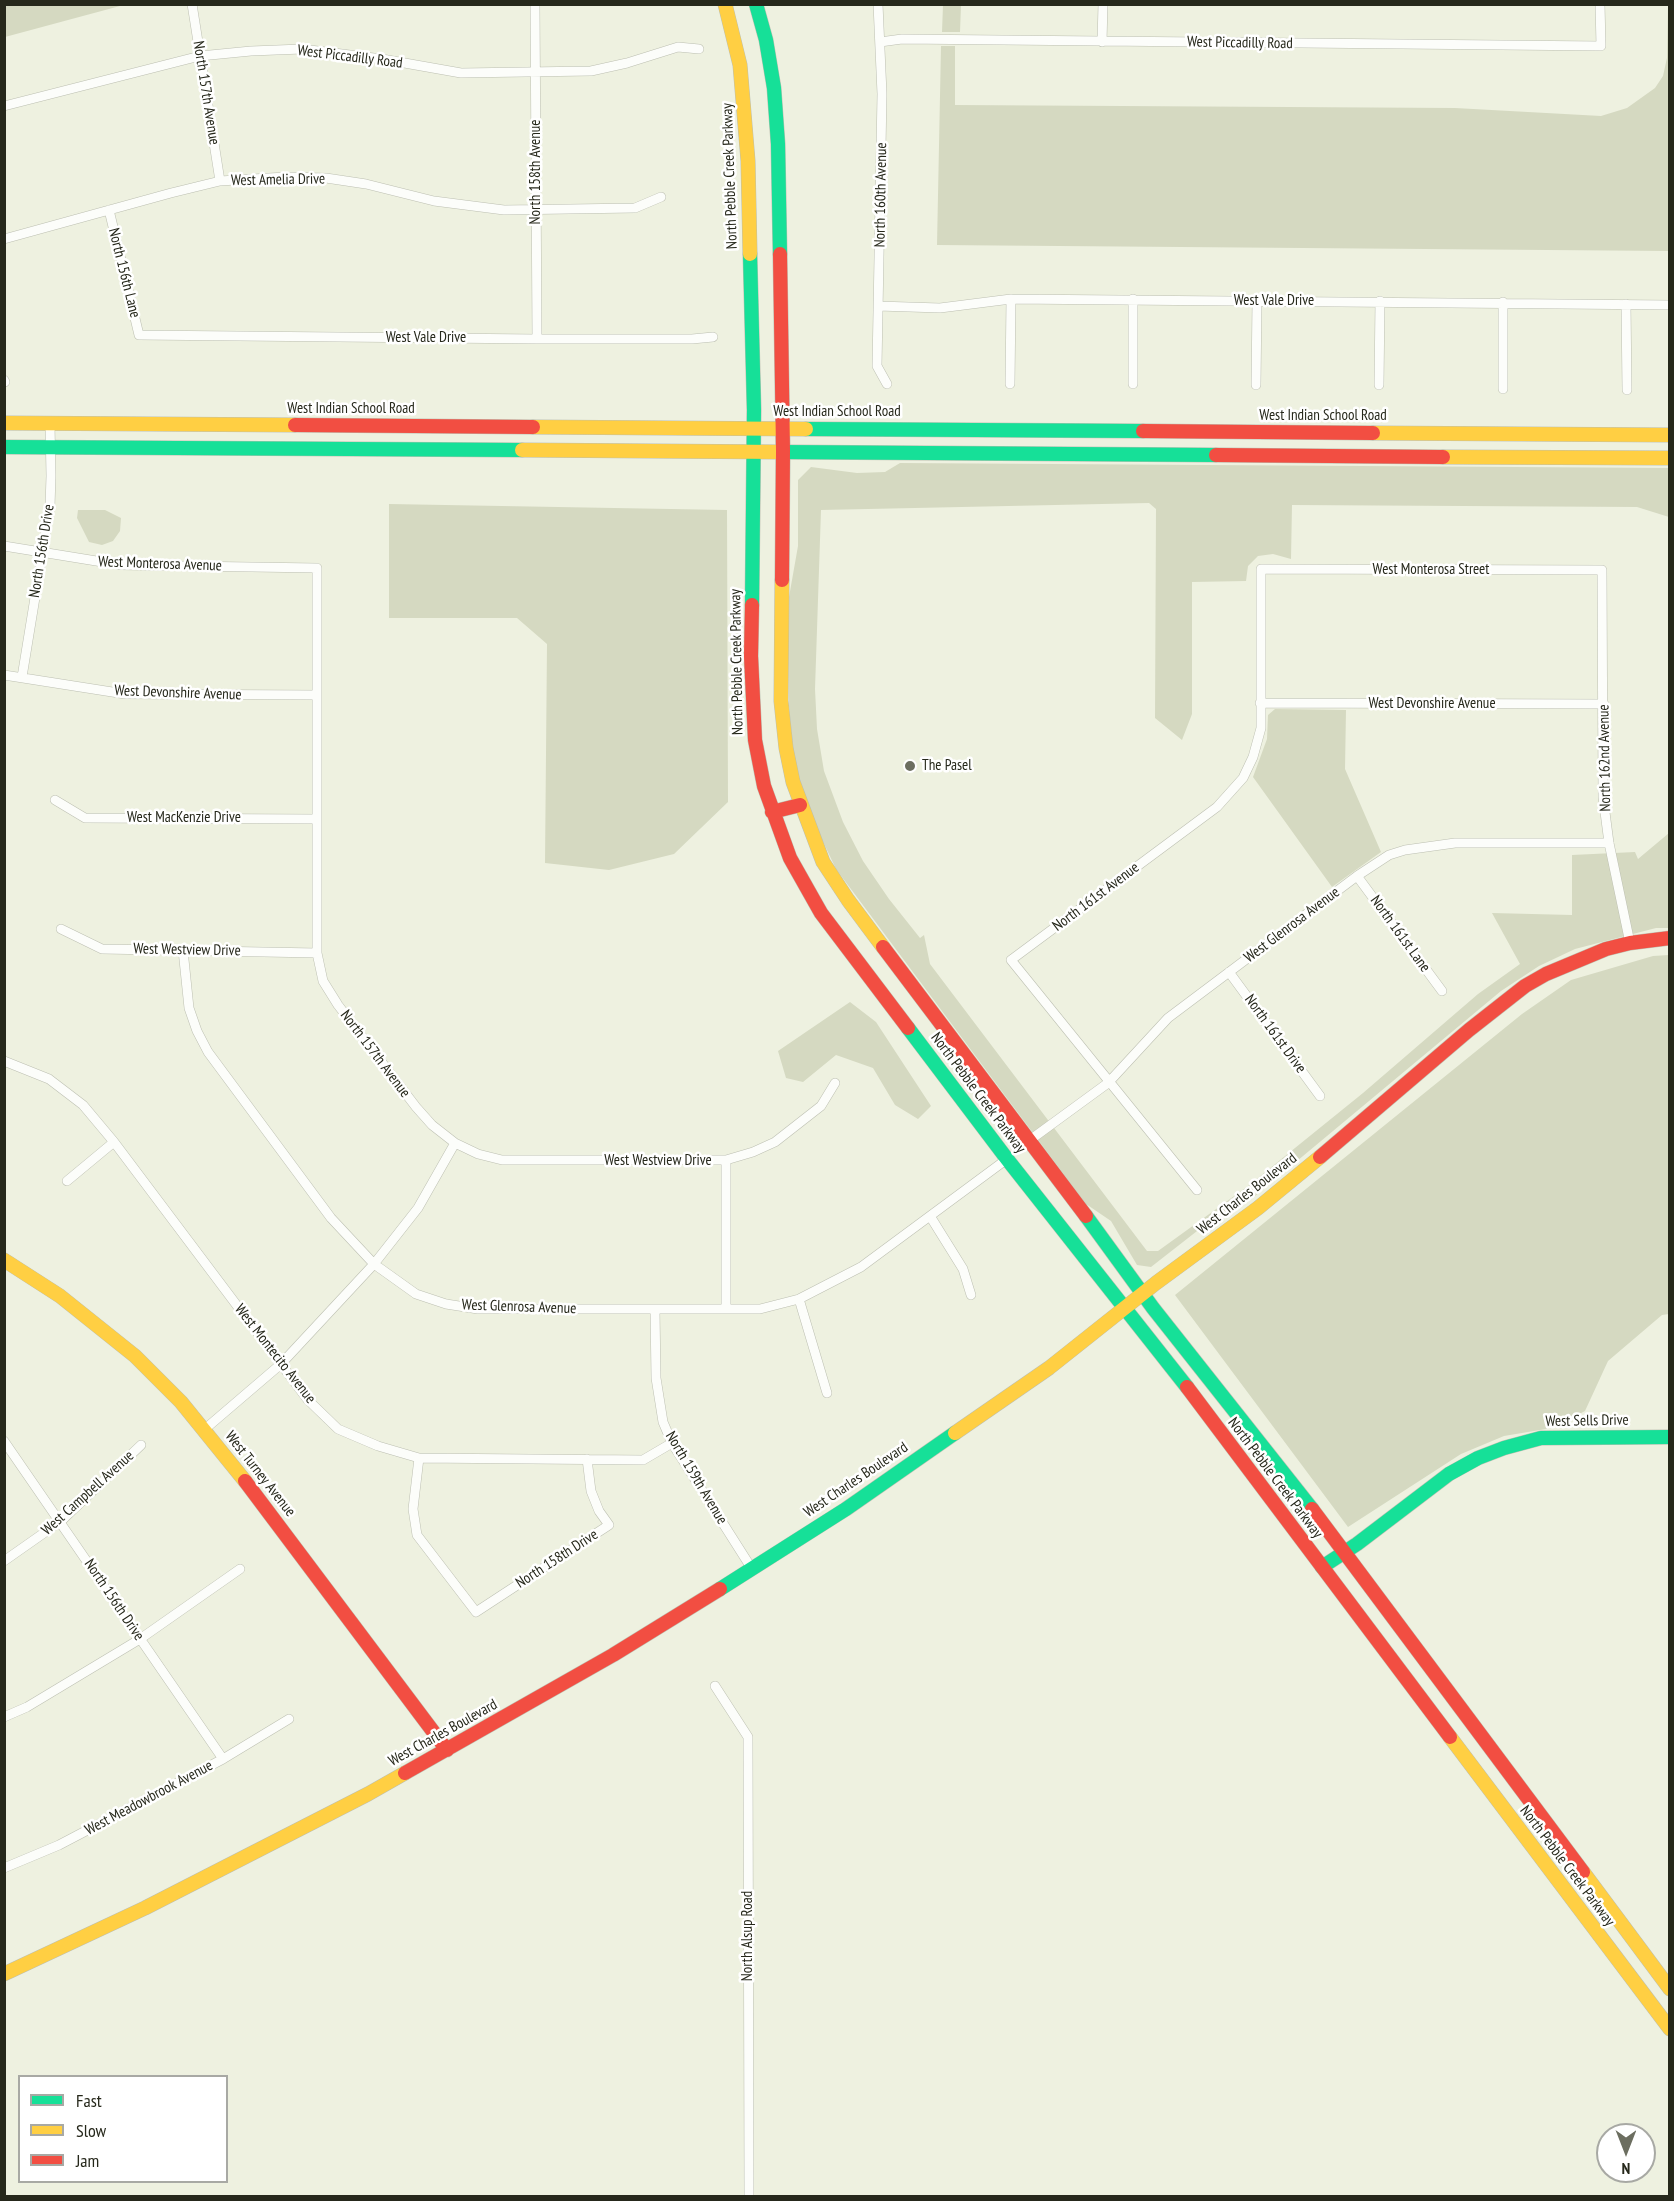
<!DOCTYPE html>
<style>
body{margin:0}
#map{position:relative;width:1674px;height:2201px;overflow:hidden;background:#eef1e0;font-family:"PT Sans Narrow",sans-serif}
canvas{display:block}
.frame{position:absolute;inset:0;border:6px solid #26281b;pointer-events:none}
.legend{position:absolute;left:18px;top:2075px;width:210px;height:108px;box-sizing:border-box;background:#fff;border:2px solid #a8a9a4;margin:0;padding:8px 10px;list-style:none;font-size:18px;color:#26281b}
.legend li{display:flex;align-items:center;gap:12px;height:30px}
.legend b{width:30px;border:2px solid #a8a9a4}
.north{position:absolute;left:1596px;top:2123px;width:60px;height:60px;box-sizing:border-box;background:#fff;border:2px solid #a8a9a4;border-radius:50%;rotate:180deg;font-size:16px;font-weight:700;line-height:24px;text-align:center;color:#26281b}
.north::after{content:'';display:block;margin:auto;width:21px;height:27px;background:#6c6e60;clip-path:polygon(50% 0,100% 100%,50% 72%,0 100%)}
</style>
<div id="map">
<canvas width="1674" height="2201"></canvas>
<div class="frame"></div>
<ul class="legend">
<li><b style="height:8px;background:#16e098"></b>Fast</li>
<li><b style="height:8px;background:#ffcf43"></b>Slow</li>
<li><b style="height:8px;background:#f24e42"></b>Jam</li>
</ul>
<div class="north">N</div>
</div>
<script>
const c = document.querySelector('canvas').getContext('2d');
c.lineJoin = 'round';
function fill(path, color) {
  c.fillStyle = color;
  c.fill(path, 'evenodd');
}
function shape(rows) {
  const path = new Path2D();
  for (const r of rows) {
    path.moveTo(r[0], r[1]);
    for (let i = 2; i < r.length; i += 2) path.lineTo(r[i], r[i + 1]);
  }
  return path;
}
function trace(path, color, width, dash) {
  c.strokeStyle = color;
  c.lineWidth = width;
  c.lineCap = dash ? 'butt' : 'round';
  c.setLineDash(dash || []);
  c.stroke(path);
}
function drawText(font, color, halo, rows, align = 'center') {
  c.font = font + ' "PT Sans Narrow",sans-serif';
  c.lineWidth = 5;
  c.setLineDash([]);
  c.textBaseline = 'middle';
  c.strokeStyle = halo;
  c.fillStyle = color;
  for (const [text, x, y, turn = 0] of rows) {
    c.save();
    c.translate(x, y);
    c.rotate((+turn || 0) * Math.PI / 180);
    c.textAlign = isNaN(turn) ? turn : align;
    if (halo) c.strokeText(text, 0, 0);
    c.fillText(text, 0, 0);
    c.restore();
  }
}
fill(shape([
 [5,4,120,4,120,6,5,37],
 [943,5,961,5,960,32,942,32],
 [1668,5,1670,5,1669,251,937,245,941,46,955,46,955,105,1455,108,1601,116,1627,108,1655,88,1663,76,1667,58],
 [900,463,1669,468,1669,517,1637,507,1292,505,1291,559,1273,554,1258,556,1248,566,1246,581,1192,582,1192,714,1182,740,1155,718,1156,509,1149,503,821,510,815,689,817,729,824,771,843,822,863,861,889,899,920,938,924,935,930,964,1147,1251,1158,1251,1248,1186,1363,1093,1478,994,1520,964,1492,913,1572,915,1572,855,1635,852,1638,859,1669,833,1669,928,1656,928,1575,949,1539,966,1501,991,1255,1196,1215,1217,1151,1267,1137,1265,1111,1221,1086,1204,836,869,817,829,800,781,793,750,789,707,789,597,798,546,798,480,811,467,857,473,885,472],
 [389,504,727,510,728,802,674,854,609,870,545,863,547,644,517,618,389,618],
 [78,510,105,510,121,518,120,531,113,541,102,545,89,542,77,518],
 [1275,709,1346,710,1345,769,1381,852,1332,887,1253,777,1267,739,1268,715],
 [1669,955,1669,1314,1662,1315,1608,1361,1585,1411,1552,1428,1504,1436,1461,1454,1348,1527,1175,1295,1522,1014,1571,980,1653,956],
 [850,1002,876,1022,931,1106,918,1119,895,1105,873,1068,836,1055,803,1082,786,1078,778,1051]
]), '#d5d9c1');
const street = shape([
 [192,4,220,181],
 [535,4,537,339],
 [878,4,882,94,877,366,887,384],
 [880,42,902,39,1601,46,1600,4],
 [1102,42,1103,4],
 [4,106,200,56,251,51,302,49,382,59,461,73,591,71,627,63,678,47,699,49],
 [109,210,139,335,537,339,692,339,713,337],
 [4,239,171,193,220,181,285,177,326,178,366,184,434,201,504,210,635,208,661,197],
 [1626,304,1627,390],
 [878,306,940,308,1011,299,1670,305],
 [4,380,5,382],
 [1010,384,1011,299],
 [1133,384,1133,299],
 [1256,385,1257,301],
 [1379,385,1380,301],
 [1503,389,1503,302],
 [4,546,121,565,317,568,317,953,323,981,338,1005,416,1107,432,1125,455,1143,478,1154,502,1160,726,1160,753,1152,775,1142,821,1106,835,1083],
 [4,675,125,694,317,695],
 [22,677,50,506,51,476,50,424],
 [1260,703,1604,704],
 [55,800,85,818,317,819],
 [1357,876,1442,991],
 [61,929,102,949,317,953],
 [183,950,189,1008,197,1031,208,1052,331,1218,374,1264,416,1294,446,1304,478,1309,760,1309,799,1299,861,1267,1007,1159],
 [1229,972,1320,1096],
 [4,1061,49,1079,83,1105,114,1142,308,1400,338,1429,378,1446,419,1458,643,1460,672,1443],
 [1030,1140,1108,1083,1168,1018,1357,876,1389,855,1405,850,1455,843,1609,843],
 [67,1181,114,1142],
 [1197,1190,1011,960,1217,807,1243,778,1253,757,1261,728,1261,569,1602,570,1603,797,1609,843,1630,943],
 [930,1216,963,1269,971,1295],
 [799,1299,827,1393],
 [726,1309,726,1160],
 [655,1310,656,1378,663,1422,672,1443,752,1569],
 [205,1429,281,1364,374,1264,418,1208,455,1143],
 [4,1441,223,1759],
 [419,1458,413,1509,417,1535,476,1612,609,1525,599,1511,591,1491,587,1459],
 [4,1561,61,1521,141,1445],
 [715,1686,748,1737,749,2196],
 [4,1717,27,1707,140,1639,240,1569],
 [4,1868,59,1845,223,1759,289,1719]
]);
const fast = shape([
 [756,4,766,40,774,88,778,144,780,254],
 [750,254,754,410,752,605],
 [806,429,1143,431],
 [4,447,522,450],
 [782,452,1216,455],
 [908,1028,1007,1159,1187,1387],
 [1086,1216,1153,1308,1312,1509],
 [1322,1567,1357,1544,1449,1474,1478,1458,1504,1448,1541,1438,1670,1437],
 [720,1589,846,1509,955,1433]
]);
const slow = shape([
 [725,4,740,65,748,161,750,254],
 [4,423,295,425],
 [533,427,806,429],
 [1373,433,1670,435],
 [522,450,782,452],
 [1443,457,1670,458],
 [782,580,781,701,786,748,793,782,823,862,848,900,883,947],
 [4,1260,60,1296,135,1356,181,1402,245,1481],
 [955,1433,1049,1368,1156,1283,1258,1208,1320,1157],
 [1450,1737,1670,2029],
 [1583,1872,1670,1989],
 [4,1974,145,1908,368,1794,405,1773]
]);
const jam = shape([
 [780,254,783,451,782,580],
 [295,425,533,427],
 [1143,431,1373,433],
 [1216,455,1443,457],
 [752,605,751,656,755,740,764,786,790,858,821,913,908,1028],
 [772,812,800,805],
 [883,947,1086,1216],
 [1320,1157,1469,1030,1525,986,1546,974,1606,949,1630,943,1670,938],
 [1187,1387,1450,1737],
 [245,1481,447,1750],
 [1312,1509,1583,1872],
 [405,1773,613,1655,720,1589]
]);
trace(street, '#bcbfb1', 10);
trace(fast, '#bcbfb1', 15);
trace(slow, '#bcbfb1', 15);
trace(jam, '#bcbfb1', 15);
trace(street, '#fcfdfa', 9);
trace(fast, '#16e098', 14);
trace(slow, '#ffcf43', 14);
trace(jam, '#f24e42', 14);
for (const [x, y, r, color] of [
 [910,766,6,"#6c6e60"]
]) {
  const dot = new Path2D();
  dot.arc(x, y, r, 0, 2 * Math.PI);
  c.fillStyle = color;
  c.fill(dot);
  trace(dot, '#fff', 2);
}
drawText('15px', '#26281b', '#fff', [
 ["West Piccadilly Road",1240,43,1],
 ["West Piccadilly Road",350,57,7],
 ["North 157th Avenue",206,93,81],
 ["North 158th Avenue",536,172,-90],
 ["North Pebble Creek Parkway",730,176,-92],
 ["West Amelia Drive",278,180,-1],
 ["North 160th Avenue",881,195,-89],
 ["North 156th Lane",124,273,76],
 ["West Vale Drive",1274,301],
 ["West Vale Drive",426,338],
 ["West Indian School Road",351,409],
 ["West Indian School Road",837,412],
 ["West Indian School Road",1323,416],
 ["North 156th Drive",42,551,-81],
 ["West Monterosa Avenue",160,564,2],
 ["West Monterosa Street",1431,570],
 ["North Pebble Creek Parkway",737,662,-91],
 ["West Devonshire Avenue",178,693,2],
 ["West Devonshire Avenue",1432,704],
 ["North 162nd Avenue",1605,758,-91],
 ["West MacKenzie Drive",184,818],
 ["North 161st Avenue",1096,897,-37],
 ["West Glenrosa Avenue",1292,925,-37],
 ["North 161st Lane",1400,934,54],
 ["West Westview Drive",187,950,1],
 ["North 161st Drive",1275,1034,54],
 ["North 157th Avenue",375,1054,53],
 ["North Pebble Creek Parkway",978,1093,53],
 ["West Westview Drive",658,1161],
 ["West Charles Boulevard",1247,1194,-38],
 ["West Glenrosa Avenue",519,1307,2],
 ["West Montecito Avenue",275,1354,52],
 ["West Sells Drive",1587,1421,-1],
 ["West Turney Avenue",260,1474,52],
 ["North 159th Avenue",696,1478,59],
 ["North Pebble Creek Parkway",1275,1478,53],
 ["West Charles Boulevard",856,1480,-34],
 ["West Campbell Avenue",88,1493,-42],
 ["North 158th Drive",557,1559,-33],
 ["North 156th Drive",114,1600,56],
 ["West Charles Boulevard",443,1733,-29],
 ["West Meadowbrook Avenue",149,1798,-28],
 ["North Pebble Creek Parkway",1567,1866,53],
 ["North Alsup Road",748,1936,-90]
]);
drawText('15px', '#26281b', '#fff', [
 ["The Pasel",922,766]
], 'left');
</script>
